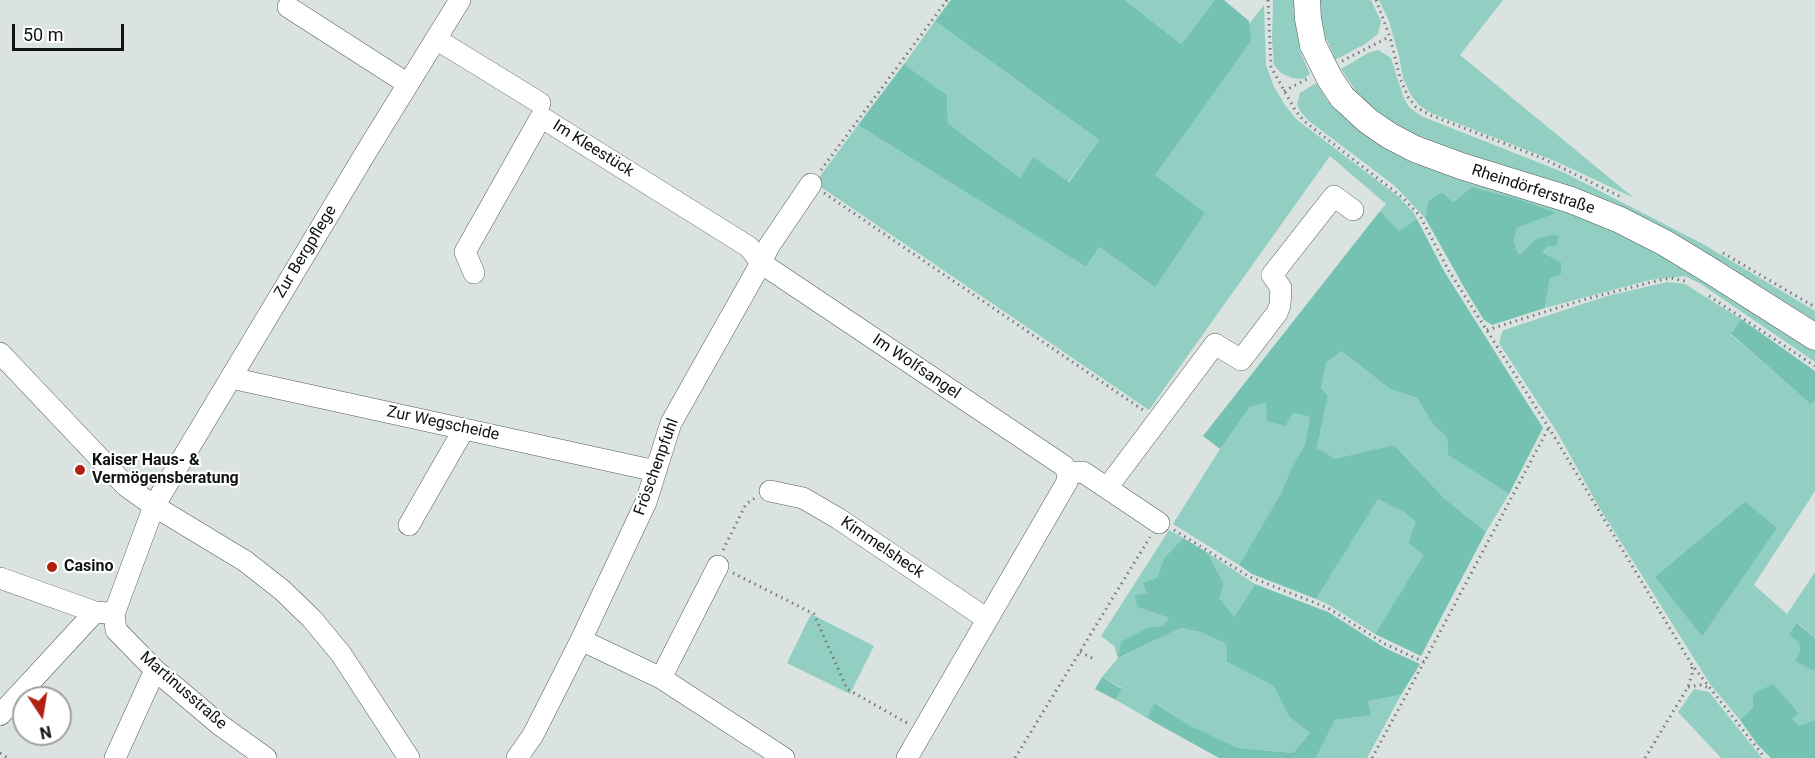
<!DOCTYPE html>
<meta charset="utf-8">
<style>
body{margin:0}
#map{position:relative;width:1815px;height:758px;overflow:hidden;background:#dbe3e1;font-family:Roboto,sans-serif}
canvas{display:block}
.north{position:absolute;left:12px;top:686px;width:60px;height:60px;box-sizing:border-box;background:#fff;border:2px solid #9fa1a0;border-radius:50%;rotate:168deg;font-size:16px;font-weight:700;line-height:24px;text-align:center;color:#101312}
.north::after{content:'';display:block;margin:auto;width:21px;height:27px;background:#b02112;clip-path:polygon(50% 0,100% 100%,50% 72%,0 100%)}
.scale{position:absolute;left:12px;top:24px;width:112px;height:27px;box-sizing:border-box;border:3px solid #101312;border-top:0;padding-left:8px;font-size:18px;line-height:21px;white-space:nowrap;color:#101312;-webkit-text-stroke:4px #fff;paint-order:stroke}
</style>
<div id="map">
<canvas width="1815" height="758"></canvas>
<div class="north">N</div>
<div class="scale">50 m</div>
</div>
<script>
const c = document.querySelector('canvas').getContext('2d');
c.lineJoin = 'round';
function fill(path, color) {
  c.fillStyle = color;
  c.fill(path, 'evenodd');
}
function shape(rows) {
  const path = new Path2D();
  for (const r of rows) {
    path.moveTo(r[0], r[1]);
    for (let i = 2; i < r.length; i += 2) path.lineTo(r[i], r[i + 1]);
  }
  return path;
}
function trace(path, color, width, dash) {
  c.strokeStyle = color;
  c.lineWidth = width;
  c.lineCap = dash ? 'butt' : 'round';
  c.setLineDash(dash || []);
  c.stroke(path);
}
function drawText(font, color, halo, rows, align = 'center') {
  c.font = font + ' Roboto,sans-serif';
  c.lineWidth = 4.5;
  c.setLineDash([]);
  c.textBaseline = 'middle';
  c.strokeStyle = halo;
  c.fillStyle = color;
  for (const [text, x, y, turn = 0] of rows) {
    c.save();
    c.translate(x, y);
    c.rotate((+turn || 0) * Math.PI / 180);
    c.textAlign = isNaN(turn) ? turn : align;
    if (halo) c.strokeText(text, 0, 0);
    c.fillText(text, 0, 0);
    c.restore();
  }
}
fill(shape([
 [1125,0,1215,0,1181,44],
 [1273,0,1297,0,1304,49,1300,51,1310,74,1303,79,1292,78,1281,73,1274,65,1272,39],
 [1316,0,1371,0,1381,21,1378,34,1365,44,1335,60,1327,39,1324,40],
 [1379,0,1503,0,1460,55,1634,198,1555,161,1431,113,1419,105,1411,95,1403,78,1399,56,1389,21],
 [1264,5,1266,65,1274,87,1285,105,1296,119,1399,197,1414,213,1417,219,1399,232,1380,211,1386,204,1330,156,1149,410,815,183,858,125,1086,267,1252,40,1249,24],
 [935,21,1099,140,1068,182,1020,178,948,123,947,95,904,64],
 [1378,50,1391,58,1403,96,1409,107,1421,116,1565,173,1703,244,1815,311,1815,328,1742,280,1408,135,1351,92,1355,90,1341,69,1368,53],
 [1316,83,1329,103,1334,101,1556,206,1638,240,1815,348,1815,362,1701,284,1685,276,1650,280,1545,308,1550,278,1561,262,1543,254,1548,246,1535,239,1522,253,1518,254,1514,241,1517,228,1555,213,1525,201,1472,187,1453,202,1442,192,1428,201,1425,218,1395,186,1309,121,1300,111,1297,104,1300,93],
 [1667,282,1685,284,1741,319,1731,335,1812,404,1815,401,1815,491,1754,585,1787,614,1815,572,1815,638,1798,623,1800,653,1812,670,1815,670,1815,720,1799,726,1791,719,1799,712,1790,704,1753,707,1740,720,1710,684,1599,507,1557,432,1499,343,1502,332,1504,330,1607,296],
 [1341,351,1390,389,1417,398,1432,423,1447,438,1448,455,1509,494,1486,532,1444,498,1394,445,1335,460,1317,448,1328,395,1321,388,1326,363],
 [1267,401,1293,413,1310,417,1305,444,1290,471,1281,493,1239,565,1173,524,1220,449,1250,407],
 [1378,498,1404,512,1417,522,1408,543,1426,556,1375,634,1329,605,1316,599],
 [1169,530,1183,538,1164,558,1157,578,1147,593,1136,595,1137,607,1169,618,1163,626,1149,627,1119,658,1181,628,1200,632,1226,644,1227,662,1276,687,1289,717,1310,733,1293,753,1238,748,1191,726,1156,703,1147,718,1116,700,1122,688,1102,677,1118,658,1114,646,1101,636],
 [1208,553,1255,584,1234,617,1218,598,1224,584],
 [811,614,874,646,850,694,787,663],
 [1694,689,1709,692,1762,758,1721,758,1678,712],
 [1401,695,1367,758,1316,758,1335,720,1370,715,1368,701]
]), '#92cfc2');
fill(shape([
 [951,0,1125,0,1181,44,1215,0,1224,0,1249,21,1252,40,1155,175,1205,213,1155,287,1100,247,1086,267,858,125,904,64,947,95,948,123,1020,178,1033,157,1069,182,1099,140,935,21],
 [1472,187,1525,201,1556,213,1517,228,1514,241,1518,254,1522,253,1535,239,1552,235,1559,236,1556,246,1548,246,1543,253,1561,262,1561,274,1550,278,1545,308,1492,325,1484,320,1468,294,1425,218,1428,201,1442,192,1453,202],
 [1380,211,1399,231,1417,219,1444,271,1543,428,1509,494,1448,455,1447,438,1432,423,1417,398,1390,389,1341,351,1326,363,1321,388,1328,395,1317,448,1335,459,1394,445,1444,498,1486,532,1421,656,1375,634,1424,555,1408,543,1416,522,1404,512,1378,499,1316,599,1252,574,1239,565,1281,493,1290,471,1305,444,1310,417,1293,413,1285,426,1267,421,1266,402,1250,407,1220,449,1203,436],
 [1741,319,1815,371,1815,401,1811,404,1731,334],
 [1745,502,1777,528,1702,636,1655,577],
 [1183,538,1208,553,1224,584,1219,598,1234,617,1255,584,1328,612,1385,648,1420,664,1401,695,1368,701,1371,715,1335,720,1316,758,1219,758,1147,718,1155,703,1191,726,1238,748,1293,753,1310,733,1289,717,1274,686,1227,662,1226,644,1200,632,1181,628,1118,658,1121,642,1149,627,1163,626,1169,618,1137,607,1135,595,1147,593,1143,583,1157,578,1164,558],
 [1797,623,1815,638,1815,670,1812,670,1795,661,1800,653,1799,642,1789,635],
 [1102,677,1122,689,1116,700,1095,689],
 [1773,684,1799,713,1792,719,1799,726,1815,720,1815,758,1771,758,1757,744,1740,720,1753,707,1753,694]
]), '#75c2b3');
const minor = shape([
 [288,7,408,84],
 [436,39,540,103],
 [474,273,465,252,541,117,749,247,761,263,1064,466,1068,473,1067,482,907,758],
 [0,353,126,486,154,506,245,561,282,590,312,619,341,654,409,758],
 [231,378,656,471],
 [1068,473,1083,472,1159,523],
 [1107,488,1215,344,1241,360,1277,313,1280,305,1281,288,1272,275,1334,196,1353,210],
 [770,491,803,498,839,519,987,619],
 [409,525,464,429],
 [0,578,95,612,108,613],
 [581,640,661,678,784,758],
 [661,678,718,566],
 [0,715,95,612],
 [115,758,155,670],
 [266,758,220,725,155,670,116,630,114,614,154,506,368,149,460,0],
 [517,758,533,735,581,640,646,502,671,423,761,263,769,246,811,184]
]);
const major = shape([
 [1307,0,1308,19,1313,45],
 [1342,97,1368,121,1390,136,1415,149,1461,166,1571,200,1620,220,1665,243,1711,271,1815,337]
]);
trace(minor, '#535a58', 22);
trace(major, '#535a58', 27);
trace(shape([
 [1268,0,1271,67,1295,110,1304,121,1403,198,1420,216,1449,271,1549,428,1692,665,1765,758],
 [1376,0,1390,37,1400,78,1408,97,1416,107,1430,115,1542,158,1623,198],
 [1342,61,1389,37],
 [1284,91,1309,78],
 [821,170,947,0],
 [824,193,1143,410],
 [1723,253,1815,307],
 [1709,296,1815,366],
 [1487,330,1586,299,1652,282,1671,278,1689,282],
 [1174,530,1250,577,1328,608,1385,644,1424,662,1548,429],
 [723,550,746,504,755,498],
 [733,573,814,614,847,689,907,723],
 [1080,652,1094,659],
 [1688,687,1700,685,1707,687],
 [0,753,8,758],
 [1015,758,1150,537],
 [1372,758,1424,662],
 [1645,758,1688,687,1692,675,1692,667]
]), '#767b7a', 3, [1.5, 4.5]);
trace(minor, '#fff', 21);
trace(major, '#fff', 26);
const majorBridge = shape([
 [1313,45,1330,79,1342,97]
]);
trace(majorBridge, '#535a58', 27, []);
trace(majorBridge, '#fff', 26);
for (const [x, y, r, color] of [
 [80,470,6,"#b02112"],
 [52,567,6,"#b02112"]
]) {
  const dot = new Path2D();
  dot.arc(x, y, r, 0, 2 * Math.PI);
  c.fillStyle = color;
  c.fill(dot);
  trace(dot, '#fff', 2);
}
drawText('16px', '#101312', '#fff', [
 ["Im Kleestück",593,149,32],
 ["Rheindörferstraße",1533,190,18],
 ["Zur Bergpflege",306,252,-59],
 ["Im Wolfsangel",916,367,34],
 ["Zur Wegscheide",443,424,12],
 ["Fröschenpfuhl",657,467,-70],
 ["Kimmelsheck",882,548,34],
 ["Martinusstraße",183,691,41]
]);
drawText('bold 16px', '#101312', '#fff', [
 ["Kaiser Haus- &",92,461],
 ["Vermögensberatung",92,479],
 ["Casino",64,567]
], 'left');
</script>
